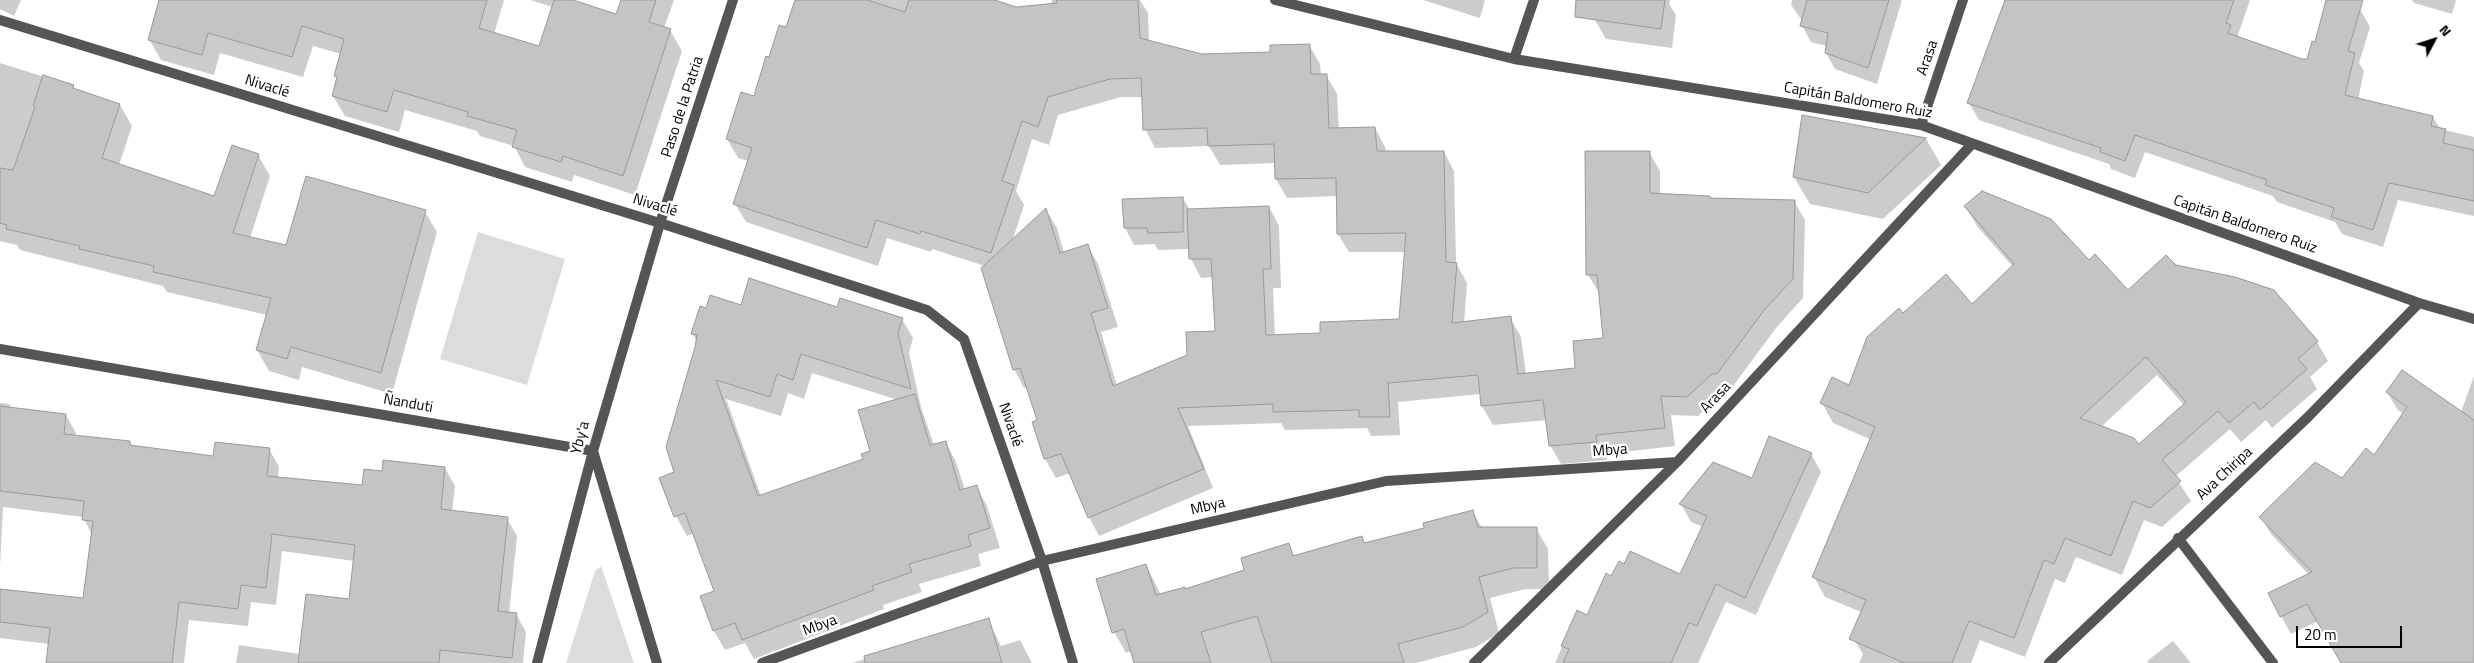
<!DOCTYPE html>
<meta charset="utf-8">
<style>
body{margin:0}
#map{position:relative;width:2474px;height:663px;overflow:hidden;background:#fff;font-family:"Titillium Web",sans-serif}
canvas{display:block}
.north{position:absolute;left:2409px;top:15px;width:50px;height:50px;-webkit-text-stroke:4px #fff;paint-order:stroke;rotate:50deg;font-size:14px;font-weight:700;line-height:20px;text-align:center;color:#000}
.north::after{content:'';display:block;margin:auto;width:18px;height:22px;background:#000;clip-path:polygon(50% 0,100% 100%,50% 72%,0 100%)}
.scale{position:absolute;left:2296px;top:626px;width:106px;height:22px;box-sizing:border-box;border:2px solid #000;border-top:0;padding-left:6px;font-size:15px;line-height:18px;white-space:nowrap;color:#000;-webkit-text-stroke:4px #fff;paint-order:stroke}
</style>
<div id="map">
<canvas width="2474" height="663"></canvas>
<div class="north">N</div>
<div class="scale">20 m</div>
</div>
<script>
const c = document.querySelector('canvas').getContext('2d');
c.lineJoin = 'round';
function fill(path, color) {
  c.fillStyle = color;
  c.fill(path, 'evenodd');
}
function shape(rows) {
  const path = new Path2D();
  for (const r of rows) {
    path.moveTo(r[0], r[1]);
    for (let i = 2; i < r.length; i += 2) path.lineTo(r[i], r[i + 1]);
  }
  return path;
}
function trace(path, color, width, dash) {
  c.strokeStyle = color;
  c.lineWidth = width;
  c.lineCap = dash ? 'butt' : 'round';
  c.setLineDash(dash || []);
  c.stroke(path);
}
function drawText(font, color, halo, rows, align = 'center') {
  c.font = font + ' "Titillium Web",sans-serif';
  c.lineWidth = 5;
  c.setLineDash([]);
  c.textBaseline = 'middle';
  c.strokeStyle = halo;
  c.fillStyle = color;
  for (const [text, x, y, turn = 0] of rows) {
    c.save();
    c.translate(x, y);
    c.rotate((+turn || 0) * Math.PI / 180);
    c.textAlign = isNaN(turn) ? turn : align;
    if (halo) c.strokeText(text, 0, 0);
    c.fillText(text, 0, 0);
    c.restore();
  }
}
fill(shape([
 [478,232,565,259,527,385,440,359],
 [601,566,634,663,566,663,595,571]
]), '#dcdcdc');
fill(shape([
 [0,0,21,0,14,16,0,9],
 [161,0,504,0,494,34,540,47,553,7,530,0,569,0,617,16,622,0,674,0,664,28,670,30,682,51,635,195,574,175,572,182,525,167,514,146,480,136,477,131,405,110,399,132,345,116,333,96,338,81,335,76,341,54,313,46,303,77,220,53,214,75,161,60,149,39],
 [796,0,991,0,1016,8,1051,5,1052,0,1140,0,1148,13,1149,41,1202,55,1271,53,1309,45,1320,64,1321,75,1326,75,1337,94,1339,129,1375,128,1385,147,1386,152,1444,152,1454,171,1456,263,1467,283,1464,323,1510,318,1521,337,1526,374,1577,369,1604,339,1600,294,1588,275,1649,152,1660,171,1660,195,1710,197,1711,200,1794,201,1805,220,1803,298,1776,328,1728,393,1723,392,1698,416,1671,415,1675,446,1606,454,1607,460,1561,464,1550,445,1547,420,1493,425,1482,406,1481,394,1398,402,1400,435,1371,436,1367,428,1285,430,1281,423,1188,426,1213,488,1099,536,1089,517,1070,473,1056,478,1045,459,1034,422,1039,421,1028,387,1024,388,1014,369,985,266,932,249,931,252,887,238,878,266,746,222,735,204,748,161,738,158,727,139,755,98,787,29],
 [1121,97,1143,97,1145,129,1155,148,1209,146,1220,165,1276,163,1276,179,1287,198,1337,196,1338,234,1349,252,1406,252,1400,320,1321,334,1275,336,1273,288,1281,288,1279,226,1269,207,1190,210,1183,198,1125,228,1134,245,1155,244,1158,250,1190,249,1191,259,1201,278,1214,277,1216,332,1188,356,1117,386,1101,332,1118,327,1098,264,1088,246,1064,253,1057,228,1046,210,1012,242,1024,205,1016,191,1032,139,1049,145,1058,115],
 [1423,0,1485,0,1480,18],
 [1598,0,1670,0,1669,4,1676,15,1672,48,1606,39,1595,20],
 [1792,0,1902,0,1877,84,1835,69,1826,53,1827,46,1811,42,1802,26,1803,22,1791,5],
 [2018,0,2250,0,2237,38,2302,60,2308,60,2316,43,2360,9,2370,27,2359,63,2364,71,2358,100,2433,117,2440,129,2474,137,2474,216,2398,200,2383,247,2342,234,2335,222,2277,202,2273,196,2145,152,2135,178,2111,169,2109,164,1979,120,1969,103],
 [2412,0,2456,0,2452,14,2414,3],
 [0,63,73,86,76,91,120,105,132,126,119,165,215,198,258,155,270,176,250,238,287,246,425,212,437,232,392,394,302,367,299,380,269,371,257,350,267,315,167,292,163,286,20,250,17,245,0,241],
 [1803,116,1926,139,1941,165,1883,219,1810,204,1794,177],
 [1966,207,2088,262,2128,292,2175,266,2317,342,2328,361,2310,377,2317,389,2272,428,2266,420,2241,442,2230,429,2175,477,2191,501,2162,527,2144,520,2122,575,2076,557,2065,583,2055,579,2025,657,1980,640,1971,663,1859,663,1863,654,1855,641,1866,614,1825,597,1814,577,1872,440,1833,423,1822,403,1850,386,1902,314,1972,306,2013,267,1977,226],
 [2157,375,2184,405,2139,446,2101,427],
 [741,307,838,308,902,319,913,338,909,353,921,407,934,445,945,442,956,462,965,490,976,486,987,506,1000,548,978,554,981,566,919,584,922,592,883,605,884,609,754,659,745,643,725,650,714,631,716,591,694,533,687,536,676,516,675,473,697,342,692,333,707,310],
 [812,373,898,400,871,452,865,460,761,496,726,399,781,416,788,393,804,399],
 [2474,376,2474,663,2342,663,2318,621,2291,634,2281,616,2309,575,2271,534,2261,517,2342,480,2375,457,2404,414,2398,410,2387,392,2461,412],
 [0,403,9,404,12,409,66,415,76,433,75,436,130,442,132,447,214,457,269,449,279,467,278,478,363,487,383,472,445,468,455,486,452,512,507,519,517,536,509,614,516,614,526,632,523,663,236,663,239,645,300,654,350,601,354,561,282,551,276,605,251,602,248,626,189,620,184,663,47,663,49,644,0,638,0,590,84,599,92,535,83,517,3,507,0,567],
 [1811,454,1821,472,1756,615,1726,602,1698,663,1555,663,1578,611,1588,616,1612,578,1625,565,1681,575,1703,527,1691,522,1681,504,1753,479],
 [1472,511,1482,528,1536,528,1548,549,1549,589,1526,589,1490,598,1499,633,1476,647,1416,663,1135,663,1131,651,1126,653,1114,632,1146,565,1161,595,1185,591,1246,571,1288,545,1295,557,1361,537,1365,544,1426,529],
 [988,620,1001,646,1020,640,1032,663,852,663],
 [2173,641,2191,663,2149,663,2147,661]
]), '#0003');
const building = shape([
 [159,0,487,0,479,28,539,46,554,0,573,0,616,14,621,0,656,0,649,22,671,29,623,176,563,156,561,162,512,147,517,130,467,116,468,112,394,90,387,112,332,96,337,77,334,76,344,39,302,26,292,57,208,33,202,55,148,40,159,0],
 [795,0,867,0,905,12,909,0,995,0,1016,7,1057,3,1056,0,1138,0,1140,38,1202,54,1270,52,1270,45,1310,44,1311,74,1327,74,1329,128,1375,127,1377,151,1444,151,1446,262,1457,263,1452,323,1511,316,1518,374,1575,368,1573,341,1603,338,1597,275,1586,275,1585,151,1650,151,1650,193,1710,196,1710,198,1795,200,1793,279,1765,309,1717,374,1712,374,1687,397,1661,396,1665,428,1596,435,1597,442,1549,446,1543,400,1481,406,1478,375,1388,383,1390,417,1359,417,1359,410,1273,412,1273,404,1178,408,1204,469,1088,518,1061,454,1044,459,1032,422,1037,420,1020,368,1013,370,981,268,1046,208,1060,253,1088,244,1108,308,1091,313,1113,386,1187,355,1186,332,1215,331,1211,259,1189,259,1187,209,1269,206,1271,269,1263,269,1266,335,1320,333,1320,322,1399,319,1406,233,1337,234,1336,178,1275,179,1274,144,1208,146,1207,128,1143,130,1141,78,1110,79,1048,97,1038,127,1022,121,1002,181,1014,185,991,253,921,231,920,234,876,220,867,248,733,204,752,148,726,139,741,92,754,96,766,56,769,57,779,25,786,27,795,0],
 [1576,0,1665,0,1661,29,1575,17,1576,0],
 [1807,0,1889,0,1868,68,1825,53,1828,33,1800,26,1807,0],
 [2005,0,2234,0,2226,23,2231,25,2228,33,2302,59,2307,59,2312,41,2315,42,2326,0,2363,0,2348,51,2355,53,2345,95,2433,116,2431,126,2446,129,2443,143,2474,150,2474,201,2389,183,2373,230,2331,217,2334,208,2265,185,2267,180,2135,135,2125,161,2100,152,2101,148,1967,103,2005,0],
 [43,75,74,85,73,88,120,104,102,158,214,196,232,145,259,154,233,233,286,245,306,176,426,210,381,373,291,347,287,359,256,350,271,298,153,272,154,266,79,249,80,246,6,229,7,225,0,223,0,168,13,170,35,107,33,106,43,75],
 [1802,115,1926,138,1868,193,1793,177,1802,115],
 [1982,191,2051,219,2089,260,2095,254,2128,290,2166,255,2176,265,2235,277,2274,290,2318,341,2298,359,2307,369,2260,410,2254,402,2229,423,2218,411,2162,460,2181,481,2150,508,2133,501,2111,556,2065,538,2054,564,2044,560,2014,638,1969,621,1952,663,1904,663,1849,639,1866,600,1812,577,1875,427,1820,403,1832,377,1849,385,1867,337,1899,308,1903,313,1946,274,1972,304,2014,264,1964,206,1982,191],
 [2146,357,2186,402,2139,444,2134,438,2080,418,2146,357],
 [1183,197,1183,232,1148,233,1147,228,1124,228,1122,199,1183,197],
 [749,278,837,307,840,298,903,318,898,333,911,389,801,354,793,380,777,374,770,397,716,380,758,496,863,459,861,454,870,451,858,410,915,394,930,445,946,441,960,490,977,485,990,528,968,535,971,546,909,564,912,572,872,586,874,590,742,640,735,623,713,631,700,596,714,591,685,513,674,517,659,478,674,472,666,447,695,347,697,335,691,334,700,306,706,308,710,295,741,305,749,278],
 [2402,370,2474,420,2474,663,2341,663,2307,604,2280,617,2268,593,2312,572,2259,517,2315,462,2342,478,2366,448,2374,455,2407,407,2386,392,2402,370],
 [0,406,66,414,64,434,130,441,130,445,213,456,215,442,270,448,267,476,362,485,364,469,382,471,383,460,445,467,441,509,508,517,498,611,517,613,512,658,440,650,439,663,298,663,306,594,349,599,355,545,272,534,266,588,241,585,238,609,179,602,172,663,46,663,50,628,0,622,0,589,83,598,93,521,82,520,84,501,0,491,0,406],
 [1769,436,1812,453,1745,598,1716,584,1697,626,1689,623,1671,663,1563,663,1569,649,1561,646,1577,610,1587,615,1606,573,1611,576,1619,561,1624,564,1630,551,1680,574,1707,516,1679,504,1713,462,1752,478,1769,436],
 [1473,510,1478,527,1537,527,1537,568,1513,568,1479,577,1488,612,1463,627,1398,644,1404,663,1272,663,1257,616,1201,632,1211,663,1134,663,1124,629,1112,633,1096,579,1146,564,1156,595,1185,587,1185,589,1244,570,1241,558,1289,543,1293,556,1362,536,1364,543,1424,528,1423,523,1473,510],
 [989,618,1002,663,865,663,864,656,989,618]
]);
fill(building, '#c4c4c4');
trace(building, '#999', 1);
trace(shape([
 [1275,0,1514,59,1921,125,2419,303,2474,319],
 [0,20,660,223,927,310,964,339,1042,561,1073,663],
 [1514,59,1534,0],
 [1921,125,1963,0],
 [0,349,593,451,657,663],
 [2178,538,2273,663],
 [537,663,593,451,660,223,733,0],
 [762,663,1042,561,1386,481,1677,462],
 [1474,663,1677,462,1972,144],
 [2049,663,2308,417,2419,303]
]), '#555', 10);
drawText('15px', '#000', '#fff', [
 ["Arasa",1928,58,-71],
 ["Nivaclé",267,87,17],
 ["Capitán Baldomero Ruiz",1858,101,10],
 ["Paso de la Patria",683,107,-72],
 ["Nivaclé",655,206,17],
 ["Capitán Baldomero Ruiz",2245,225,19],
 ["Arasa",1716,398,-47],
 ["Ñanduti",408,404,10],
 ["Nivaclé",1010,425,71],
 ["Yby'a",581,438,-74],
 ["Mbya",1610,451,-4],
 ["Ava Chiripa",2225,474,-43],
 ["Mbya",1208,507,-13],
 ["Mbya",820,626,-20]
]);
</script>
